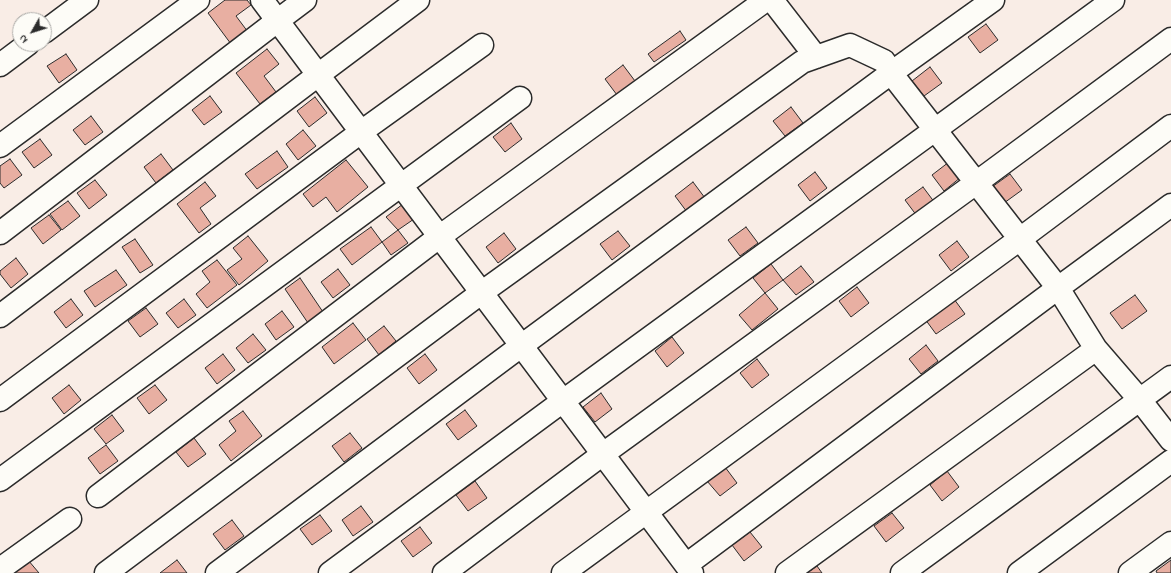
<!DOCTYPE html>
<style>
body{margin:0}
#map{position:relative;width:1171px;height:573px;overflow:hidden;background:#f9ede6;font-family:"Indie Flower",sans-serif}
canvas{display:block}
.north{position:absolute;left:12px;top:12px;width:40px;height:40px;box-sizing:border-box;background:#fdfcf7;border:1px solid #a9a8a5;border-radius:50%;rotate:231deg;font-size:11px;font-weight:700;line-height:16px;text-align:center;color:#2b2b2b}
.north::after{content:'';display:block;margin:auto;width:14px;height:18px;background:#2b2b2b;clip-path:polygon(50% 0,100% 100%,50% 72%,0 100%)}
</style>
<div id="map">
<canvas width="1171" height="573"></canvas>
<div class="north">N</div>
</div>
<script>
const c = document.querySelector('canvas').getContext('2d');
c.lineJoin = 'round';
function fill(path, color) {
  c.fillStyle = color;
  c.fill(path, 'evenodd');
}
function shape(rows) {
  const path = new Path2D();
  for (const r of rows) {
    path.moveTo(r[0], r[1]);
    for (let i = 2; i < r.length; i += 2) path.lineTo(r[i], r[i + 1]);
  }
  return path;
}
function trace(path, color, width, dash) {
  c.strokeStyle = color;
  c.lineWidth = width;
  c.lineCap = dash ? 'butt' : 'round';
  c.setLineDash(dash || []);
  c.stroke(path);
}
const building = shape([
 [225,0,247,0,251,5,236,16,248,32,231,44,208,13,225,0],
 [986,24,998,40,980,53,968,37,986,24],
 [680,31,686,40,654,62,648,54,680,31],
 [267,49,279,64,264,76,276,92,260,104,236,73,267,49],
 [66,54,77,70,59,83,47,66,66,54],
 [623,65,635,81,617,95,605,79,623,65],
 [930,67,942,83,924,96,912,81,930,67],
 [210,96,222,112,204,125,192,110,210,96],
 [315,97,327,113,309,127,297,111,315,97],
 [791,107,803,123,785,136,773,121,791,107],
 [91,116,103,132,85,145,73,130,91,116],
 [511,123,522,139,505,152,493,137,511,123],
 [303,130,316,146,298,160,286,144,303,130],
 [40,139,52,155,34,168,22,152,40,139],
 [277,151,288,167,257,189,245,174,277,151],
 [161,154,173,170,156,183,144,167,161,154],
 [10,159,22,175,4,188,0,183,0,166,10,159],
 [346,160,368,187,337,212,326,197,313,207,303,194,346,160],
 [949,162,961,177,944,191,932,175,949,162],
 [815,172,827,188,810,201,798,185,815,172],
 [1010,174,1022,190,1004,203,992,187,1010,174],
 [95,180,107,195,89,209,77,193,95,180],
 [205,182,216,196,200,208,211,224,199,233,177,204,205,182],
 [693,182,705,198,687,212,675,196,693,182],
 [923,187,935,203,917,216,905,200,923,187],
 [68,201,80,216,62,230,50,214,68,201],
 [403,204,414,219,398,230,386,217,403,204],
 [49,215,61,230,43,244,31,228,49,215],
 [371,227,382,242,352,265,340,249,371,227],
 [746,227,758,243,740,256,728,240,746,227],
 [398,230,408,243,391,255,382,242,398,230],
 [618,231,630,246,612,260,600,244,618,231],
 [504,233,516,249,498,263,486,247,504,233],
 [248,236,268,261,239,285,227,270,242,259,233,248,248,236],
 [135,239,153,265,140,273,122,247,135,239],
 [957,241,969,257,951,271,939,255,957,241],
 [16,258,28,274,11,288,0,274,0,271,16,258],
 [217,260,237,285,207,308,196,294,210,282,202,271,217,260],
 [771,264,783,280,765,293,753,278,771,264],
 [801,266,814,282,796,295,783,280,801,266],
 [338,269,350,285,333,298,321,282,338,269],
 [116,270,127,285,95,307,84,291,116,270],
 [300,278,323,312,308,323,285,289,300,278],
 [857,287,869,303,851,317,839,301,857,287],
 [765,293,778,309,752,330,739,315,765,293],
 [1135,295,1147,311,1122,329,1110,313,1135,295],
 [71,299,83,315,66,328,54,312,71,299],
 [184,299,196,315,178,328,166,313,184,299],
 [954,299,965,314,936,334,925,319,954,299],
 [146,308,158,324,140,337,128,321,146,308],
 [282,311,294,327,276,340,265,324,282,311],
 [353,323,366,340,334,364,322,347,353,323],
 [384,326,396,341,379,355,367,339,384,326],
 [253,334,266,350,248,363,236,348,253,334],
 [672,337,684,353,667,367,655,351,672,337],
 [926,345,938,361,921,374,909,359,926,345],
 [223,354,235,370,217,384,205,368,223,354],
 [425,354,437,370,419,384,407,368,425,354],
 [757,359,769,375,752,388,740,373,757,359],
 [69,385,81,400,64,414,52,398,69,385],
 [155,385,167,400,149,414,137,398,155,385],
 [601,393,612,409,595,422,583,407,601,393],
 [465,410,477,426,458,440,446,424,465,410],
 [243,411,262,436,231,461,219,445,236,431,229,421,243,411],
 [112,415,124,431,106,444,94,429,112,415],
 [350,433,362,448,344,462,332,446,350,433],
 [194,438,206,454,188,467,176,452,194,438],
 [106,445,118,461,100,474,88,458,106,445],
 [725,467,737,483,720,496,707,481,725,467],
 [947,471,959,487,942,501,930,485,947,471],
 [475,481,487,498,468,511,456,495,475,481],
 [361,506,373,522,353,536,342,520,361,506],
 [892,513,904,528,886,542,874,526,892,513],
 [320,515,332,531,312,545,300,529,320,515],
 [232,520,244,536,225,550,213,534,232,520],
 [420,527,432,543,413,557,401,541,420,527],
 [750,532,762,547,744,561,732,545,750,532],
 [28,560,39,573,13,573,28,560],
 [177,560,187,573,160,573,177,560],
 [1171,560,1171,573,1157,573,1156,571,1171,560],
 [817,566,822,573,807,573,817,566]
]);
fill(building, '#e8afa2');
trace(building, '#2b2b2b', 1);
const minor = shape([
 [262,0,692,573],
 [772,0,816,57],
 [993,0,891,73,1058,288,1171,205],
 [44,32,87,0],
 [0,65,28,44],
 [0,146,198,0],
 [0,233,277,21,305,0],
 [0,316,318,75,418,0],
 [1096,349,1140,400,1171,440],
 [0,400,361,132,482,45],
 [0,480,520,98],
 [98,496,439,237,766,0],
 [686,565,1058,288,1096,349,787,573],
 [0,569,70,519],
 [106,573,481,293,802,62,850,45,884,61,891,73,521,346,217,573],
 [330,573,563,401,1113,0],
 [444,573,603,454,976,183,1171,39],
 [563,573,1020,239,1171,126],
 [902,573,1171,377],
 [1019,573,1171,461],
 [1130,573,1171,543]
]);
trace(minor, '#2b2b2b', 25);
trace(minor, '#fdfcf7', 22);
</script>
